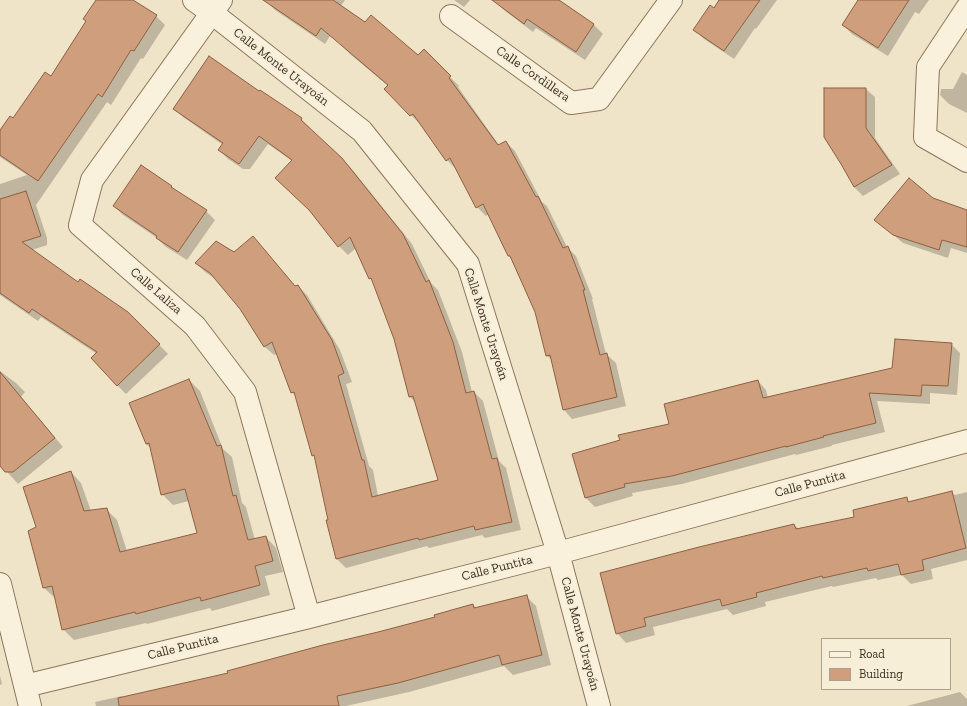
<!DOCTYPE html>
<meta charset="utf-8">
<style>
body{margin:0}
#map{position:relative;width:967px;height:706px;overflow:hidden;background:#f0e4c8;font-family:"Zilla Slab",serif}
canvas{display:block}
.legend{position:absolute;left:821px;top:638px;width:130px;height:52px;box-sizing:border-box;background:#f7eed8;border:1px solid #ada18e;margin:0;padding:5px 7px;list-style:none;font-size:12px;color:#3d2e20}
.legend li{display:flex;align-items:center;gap:8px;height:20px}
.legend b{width:20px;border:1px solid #ada18e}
</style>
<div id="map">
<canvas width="967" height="706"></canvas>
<ul class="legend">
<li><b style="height:5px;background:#faf1dc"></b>Road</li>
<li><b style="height:11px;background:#cf9f7d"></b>Building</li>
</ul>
</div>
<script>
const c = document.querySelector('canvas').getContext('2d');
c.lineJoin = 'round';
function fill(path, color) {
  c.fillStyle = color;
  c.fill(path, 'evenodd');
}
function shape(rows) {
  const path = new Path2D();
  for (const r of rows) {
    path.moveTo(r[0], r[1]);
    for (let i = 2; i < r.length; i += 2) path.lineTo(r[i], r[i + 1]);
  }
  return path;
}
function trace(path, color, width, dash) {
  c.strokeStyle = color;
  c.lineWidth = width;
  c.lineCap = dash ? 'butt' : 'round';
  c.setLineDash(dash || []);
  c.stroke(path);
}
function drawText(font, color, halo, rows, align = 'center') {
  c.font = font + ' "Zilla Slab",serif';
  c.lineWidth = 4;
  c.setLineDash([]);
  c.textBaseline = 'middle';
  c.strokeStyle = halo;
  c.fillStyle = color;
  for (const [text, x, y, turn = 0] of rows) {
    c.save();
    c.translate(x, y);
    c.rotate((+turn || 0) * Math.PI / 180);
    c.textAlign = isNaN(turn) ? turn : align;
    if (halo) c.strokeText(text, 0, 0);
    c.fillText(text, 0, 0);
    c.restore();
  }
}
fill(shape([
 [97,0,131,0,156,16,165,25,143,59,141,58,111,105,107,102,36,205,47,238,47,245,32,250,79,283,128,312,168,354,126,394,117,385,97,354,41,317,38,321,0,295,0,184,27,175,0,157,0,132,13,119,51,77,87,21],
 [267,0,345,0,340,7,346,13,332,38,330,36,325,44,275,10,266,1],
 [454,0,470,0,464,7],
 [496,0,557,0,594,25,603,34,585,60,536,28,533,32,504,10,495,1],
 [720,0,777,0,756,29,755,28,734,59,704,39,695,30,714,9],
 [859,0,929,0,919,14,915,12,888,56,852,34,843,25],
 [341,45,418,57,424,51,459,86,458,87,499,145,506,142,515,151,542,202,547,206,567,247,576,256,593,299,592,299,606,354,616,363,626,406,572,419,564,410,552,360,547,356,536,312,513,259,509,256,489,214,486,216,477,207,456,169,447,160,421,123,420,124,385,89,388,86,350,54],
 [962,72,967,75,967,113,949,104,940,95,941,89,953,89],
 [866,89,875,97,875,138,900,174,863,196,854,187],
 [259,92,301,119,310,128,309,129,351,168,412,244,431,283,438,290,462,352,472,392,474,392,483,401,499,461,506,468,521,530,485,538,482,535,429,548,427,546,346,568,337,559,327,521,329,520,316,458,313,455,297,397,292,392,278,353,274,355,265,347,241,308,217,280,205,272,196,263,261,246,296,287,298,286,307,295,340,350,352,382,346,384,369,466,373,470,378,496,439,481,416,403,410,397,395,339,374,282,370,278,356,248,348,255,339,246,292,161,268,144,250,169,243,169,228,159,219,150,223,145,183,117,174,108],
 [171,187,174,190,206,211,215,220,187,260,166,247,157,238,123,215,114,206],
 [933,199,967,211,967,253,951,248,948,258,903,243,885,228,876,220],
 [951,344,960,353,957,395,930,393,930,404,877,401,885,432,832,445,832,446,796,455,795,454,682,484,632,493,633,496,595,507,586,498,574,454,670,425,758,381,766,390,768,398,893,368],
 [0,371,16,383,25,392,21,397,63,447,18,484,0,464],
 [189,380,200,391,223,449,232,457,242,503,246,507,255,540,266,537,276,548,283,572,265,576,270,595,212,611,210,608,147,624,146,623,74,640,63,629,55,598,44,588,37,528,71,472,81,483,91,511,106,509,117,520,127,551,198,534,189,501,173,505,162,494,152,449,146,444,130,403],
 [951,492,955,495,967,492,967,560,931,569,933,579,911,584,902,575,878,580,876,578,833,587,832,586,765,602,766,606,733,615,727,609,653,627,655,635,626,643,617,633,794,525,799,529,855,517,906,498,910,502],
 [526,596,536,606,551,665,513,675,504,666,409,692,346,706,96,706,95,702,122,696,124,698,229,674,436,617,473,605,476,608],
 [0,676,2,684,0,685],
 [960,692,967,699,967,706,907,706]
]), '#0003');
const building = shape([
 [96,0,133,0,157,15,134,51,131,50,102,97,98,94,38,181,0,155,0,130,10,116,13,118,45,72,51,76,86,21,83,19,96,0],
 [263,0,333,0,365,22,371,15,418,55,424,49,451,76,449,78,498,145,506,141,536,197,538,196,563,248,568,246,585,290,583,290,600,355,607,353,617,397,563,410,550,355,546,356,535,312,510,256,508,256,483,204,476,208,450,158,446,161,413,114,410,116,384,89,388,85,321,28,316,36,263,0],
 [492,0,559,0,594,24,576,52,527,19,524,24,492,0],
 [719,0,760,0,724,51,693,30,710,5,714,8,719,0],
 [858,0,909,0,878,48,842,25,858,0],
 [209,56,259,91,260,90,302,118,301,120,342,158,403,234,426,282,429,280,453,342,466,393,474,391,492,459,497,458,512,522,475,530,474,526,419,540,418,538,336,559,326,520,328,520,314,455,312,456,294,392,291,393,272,342,264,347,240,309,210,273,195,263,216,241,234,252,253,236,295,286,298,285,332,340,344,373,338,376,362,460,364,460,372,497,438,480,413,396,409,397,394,339,371,278,369,279,350,237,338,247,309,210,275,178,292,160,259,136,239,164,218,150,223,143,173,109,209,56],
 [824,88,866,88,866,128,892,165,854,187,841,164,824,137,824,88],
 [141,165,172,186,171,187,207,210,178,252,156,238,157,236,113,206,141,165],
 [909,178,933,198,967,210,967,247,942,240,939,250,893,235,874,220,909,178],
 [26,191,41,236,22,242,78,282,80,279,128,312,160,344,117,386,91,358,97,352,32,309,29,313,0,293,0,199,26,191],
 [895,339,952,343,948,386,922,385,921,396,869,393,876,423,823,436,824,437,786,447,786,446,672,476,624,484,625,487,585,498,572,454,620,440,618,435,669,424,664,404,758,380,763,398,892,368,895,339],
 [0,372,55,438,13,472,5,472,0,466,0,372],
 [189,379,217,446,221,445,233,496,236,495,248,540,266,536,273,561,255,566,260,585,201,601,200,597,136,614,135,612,62,630,52,586,43,588,28,531,36,527,23,487,71,471,84,511,107,508,120,552,197,533,185,489,161,495,149,443,146,444,129,403,189,379],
 [952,491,966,548,922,560,924,570,901,575,898,564,868,571,867,568,823,578,822,576,756,593,757,597,722,606,720,599,644,618,646,626,616,634,600,573,699,547,794,524,796,529,854,517,853,510,907,497,908,502,952,491],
 [527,595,542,655,502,665,499,655,398,683,337,696,339,706,119,706,118,698,228,673,227,671,323,645,378,632,435,617,434,615,473,604,474,608,527,595]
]);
fill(building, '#cf9f7d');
trace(building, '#8d5f41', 1);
const minor = shape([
 [194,0,212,13,362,131,468,264,558,553,599,706],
 [221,0,92,180,80,225,195,326,245,392,309,617],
 [967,8,928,67,925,137,967,161],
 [451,16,571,103,599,99,671,0],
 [0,584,30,706],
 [25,686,309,617,558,553,967,441]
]);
trace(minor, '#8d765c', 24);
trace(minor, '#faf1dc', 22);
drawText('13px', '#3d2e20', '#f7eed8', [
 ["Calle Monte Urayoán",281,67,38],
 ["Calle Cordillera",533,74,35],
 ["Calle Laliza",156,291,41],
 ["Calle Monte Urayoán",486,324,72],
 ["Calle Puntita",810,484,-15],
 ["Calle Puntita",497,568,-14],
 ["Calle Monte Urayoán",580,634,75],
 ["Calle Puntita",183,647,-14]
]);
</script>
